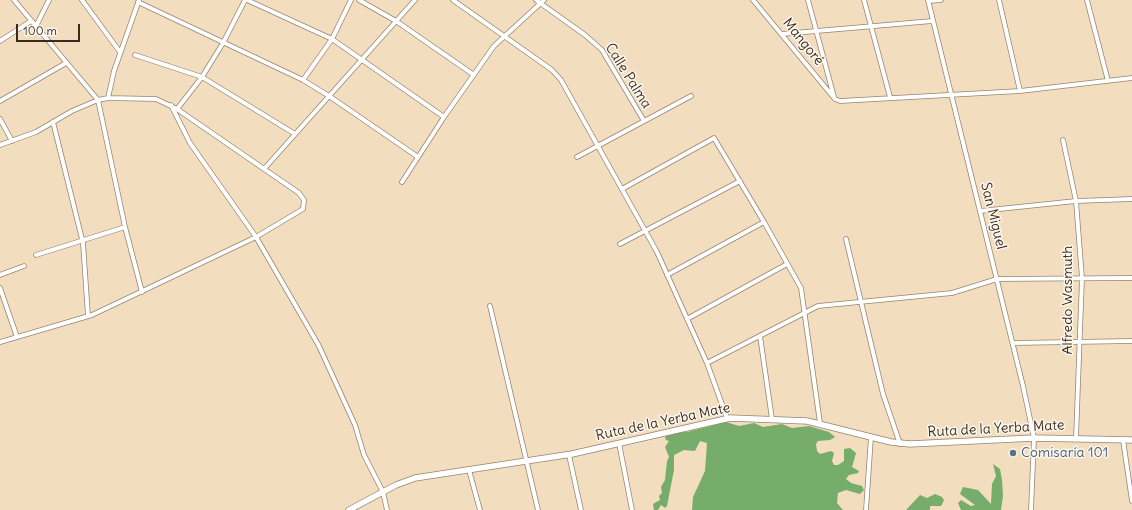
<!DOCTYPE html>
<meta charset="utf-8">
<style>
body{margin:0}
#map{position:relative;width:1132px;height:510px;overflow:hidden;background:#f2ddbe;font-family:Delius,sans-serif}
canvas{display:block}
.scale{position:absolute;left:16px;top:24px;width:64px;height:18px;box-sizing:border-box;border:2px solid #3b2a1e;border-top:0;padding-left:5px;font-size:12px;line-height:14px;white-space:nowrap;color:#3b2a1e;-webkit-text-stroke:3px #fbf7ec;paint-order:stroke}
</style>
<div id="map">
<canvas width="1132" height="510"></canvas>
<div class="scale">100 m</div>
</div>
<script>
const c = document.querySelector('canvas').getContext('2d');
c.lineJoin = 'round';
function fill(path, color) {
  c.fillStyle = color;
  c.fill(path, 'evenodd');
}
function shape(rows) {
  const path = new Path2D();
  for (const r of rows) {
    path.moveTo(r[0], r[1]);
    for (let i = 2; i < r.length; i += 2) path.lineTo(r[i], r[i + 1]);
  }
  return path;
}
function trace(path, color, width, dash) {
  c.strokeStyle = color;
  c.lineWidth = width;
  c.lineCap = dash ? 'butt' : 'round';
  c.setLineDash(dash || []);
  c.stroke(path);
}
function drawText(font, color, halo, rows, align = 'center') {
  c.font = font + ' Delius,sans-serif';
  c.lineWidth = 3;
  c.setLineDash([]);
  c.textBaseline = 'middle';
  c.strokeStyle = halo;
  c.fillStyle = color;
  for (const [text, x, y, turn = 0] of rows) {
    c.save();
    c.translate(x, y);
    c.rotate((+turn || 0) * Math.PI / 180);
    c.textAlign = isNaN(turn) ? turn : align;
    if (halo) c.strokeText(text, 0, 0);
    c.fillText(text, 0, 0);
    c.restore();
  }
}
fill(shape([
 [726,422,739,426,754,423,763,427,782,424,792,428,809,426,829,432,835,437,830,440,818,441,816,444,817,451,820,454,831,451,834,453,832,461,834,465,838,465,844,461,844,449,850,448,856,453,852,467,859,471,858,473,849,475,846,479,851,483,862,486,864,490,860,494,846,490,838,493,837,503,843,510,692,510,693,497,705,471,707,443,700,441,695,451,684,450,674,455,674,470,667,506,665,508,661,505,658,510,654,510,653,504,660,500,659,496,662,493,661,487,665,480,667,461,669,457,665,447,669,441,666,440,665,437,672,431,675,433,681,431,687,432],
 [993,464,1000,469,1002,480,1003,496,1001,510,961,510,958,503,961,500,971,506,975,505,960,494,963,487,978,490,991,504,992,484,996,476],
 [935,494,942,497,944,500,941,506,930,506,930,510,906,510,920,495,927,498]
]), '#77ad6a');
const street = shape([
 [14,0,98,100,125,227,36,255],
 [82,0,120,52],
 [247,0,332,39,351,0],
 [359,0,396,21,474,75],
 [453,0,552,70,561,80,657,252,707,363,727,418],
 [536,0,585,35,602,50,644,121],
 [753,0,835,99],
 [808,0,834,97],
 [864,0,890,97],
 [928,0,1023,386,1034,438,1031,510],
 [999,0,1020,91],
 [1087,0,1108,81],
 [928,1,941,0],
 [138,2,303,80,332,39,444,117],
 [36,26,49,0],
 [782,34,932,21],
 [0,41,31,21],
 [135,55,202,77,295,134],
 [303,80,329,96,418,157],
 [108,98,114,71,139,0],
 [835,99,840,101,1020,91,1132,78],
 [0,101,66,63],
 [177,109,202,77,223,43,245,0],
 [0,119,12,141],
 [53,122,83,243,88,316],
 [1063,140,1076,201,1082,278,1076,438],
 [0,145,36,132,72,111,98,100,108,98,156,99,177,109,299,193,304,200,303,209,256,237,319,346,355,425,364,455,383,492,387,510],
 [577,157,691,96],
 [264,169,415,0],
 [402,182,444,117,494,46,544,0],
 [622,189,714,138,764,222,667,275],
 [980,211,1076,201,1132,199],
 [764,222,801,288,820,423],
 [125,227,142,292],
 [846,239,883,394,900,444],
 [620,244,740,181],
 [0,275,24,266],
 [0,288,17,337],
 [490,306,538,510],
 [687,319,787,264],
 [760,336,772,419],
 [0,342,92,315,256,237,190,143,171,105],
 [1013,343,1132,341],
 [707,363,818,306,952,293,997,279,1132,278],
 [1123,440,1132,501],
 [619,443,632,510],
 [569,455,581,510],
 [469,470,480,510],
 [866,510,871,437]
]);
const secondary = shape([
 [349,510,396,485,415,478,572,454,730,418,807,421,891,442,910,444,1034,438,1132,440]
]);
trace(street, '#96846e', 5.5);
trace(secondary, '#96846e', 7);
trace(street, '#fff', 4);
trace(secondary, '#fff', 5.5);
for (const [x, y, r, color] of [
 [1013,453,4,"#5c6f8a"]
]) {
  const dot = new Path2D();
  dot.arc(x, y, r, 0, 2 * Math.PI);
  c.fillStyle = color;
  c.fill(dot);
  trace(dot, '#fbf7ec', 1.5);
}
drawText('14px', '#3b2a1e', '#fbf7ec', [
 ["Mangoré",803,42,51],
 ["Calle Palma",628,76,58],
 ["San Miguel",993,216,76],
 ["Alfredo Wasmuth",1068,300,-90],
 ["Ruta de la Yerba Mate",663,422,-12],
 ["Ruta de la Yerba Mate",996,429,-3]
]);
drawText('14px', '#4e5e75', '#fbf7ec', [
 ["Comisaría 101",1021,453]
], 'left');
</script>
